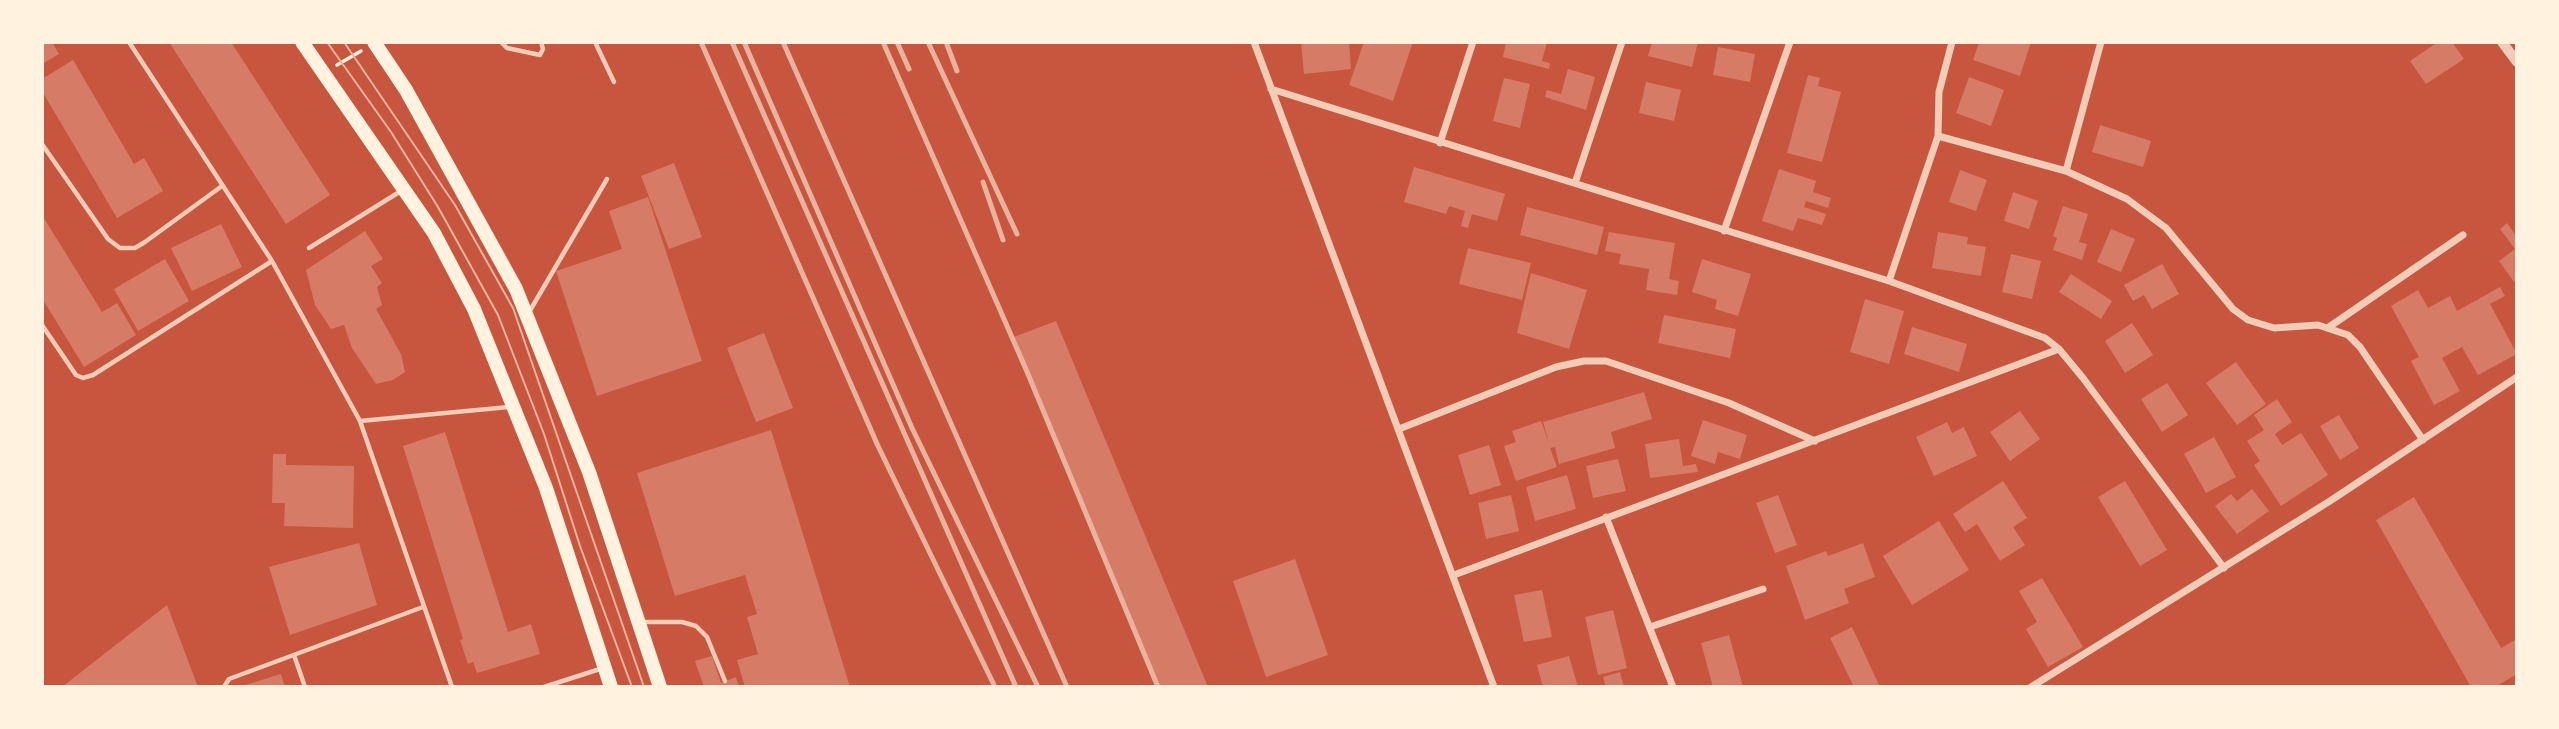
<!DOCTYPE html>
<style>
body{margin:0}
#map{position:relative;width:2559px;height:729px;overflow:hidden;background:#c8553d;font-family:"Titillium Web",sans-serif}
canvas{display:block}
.frame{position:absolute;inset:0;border:44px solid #fff3e0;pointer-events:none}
</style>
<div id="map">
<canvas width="2559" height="729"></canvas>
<div class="frame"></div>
</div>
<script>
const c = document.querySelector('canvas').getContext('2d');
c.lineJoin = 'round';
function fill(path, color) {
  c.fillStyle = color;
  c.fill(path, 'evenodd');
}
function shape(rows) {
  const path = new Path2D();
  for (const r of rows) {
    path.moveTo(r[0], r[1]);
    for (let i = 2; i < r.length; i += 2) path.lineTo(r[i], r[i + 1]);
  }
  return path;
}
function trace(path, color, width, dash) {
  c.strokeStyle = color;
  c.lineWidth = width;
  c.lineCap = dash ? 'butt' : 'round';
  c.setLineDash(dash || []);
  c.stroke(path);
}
fill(shape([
 [42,42,52,42,59,54,42,64],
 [169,42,231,42,330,195,286,224],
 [1301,42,1349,42,1351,69,1304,74],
 [1364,42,1413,42,1393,101,1349,85],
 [1506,42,1547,42,1542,61,1550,63,1549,69,1503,57],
 [1652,42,1698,42,1692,67,1648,56],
 [1979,42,2031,42,2020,76,1973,60],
 [2438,42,2452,42,2464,59,2426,84,2410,61],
 [1718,47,1755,54,1750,82,1713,75],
 [73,60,134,164,144,158,163,191,117,218,42,91,42,79],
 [1568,69,1595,77,1586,110,1545,97,1547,90,1561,94],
 [1808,75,1820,78,1818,86,1841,92,1822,162,1787,153],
 [1969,77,2004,90,1991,126,1956,113],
 [1504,78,1530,84,1520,128,1493,121],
 [1646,82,1681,90,1674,121,1639,113],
 [2100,125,2151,141,2143,167,2092,152],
 [674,163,702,237,669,249,641,176],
 [1414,167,1505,194,1497,221,1472,214,1468,228,1461,226,1465,211,1449,206,1446,214,1404,202],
 [1779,169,1816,181,1813,192,1831,198,1828,208,1806,201,1804,207,1826,214,1822,225,1798,218,1793,231,1762,221],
 [1960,170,1987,180,1976,211,1949,202],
 [2013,192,2038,201,2029,229,2004,221],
 [648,197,702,361,597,396,556,271,622,249,609,211],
 [2063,206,2088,214,2079,242,2087,244,2082,260,2053,250,2057,238,2053,236],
 [1527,207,1604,227,1597,255,1520,235],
 [42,215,102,312,117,303,136,335,84,367,42,298],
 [2507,223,2517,237,2517,280,2514,282,2499,261,2515,249,2500,229],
 [221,224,242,267,192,291,171,248],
 [2111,229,2135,239,2121,272,2097,262],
 [365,231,383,259,371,266,382,283,377,287,382,305,376,309,401,354,405,372,393,380,376,384,352,348,344,325,331,329,315,305,306,270],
 [1609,232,1675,243,1669,279,1679,281,1677,295,1646,290,1649,269,1619,264,1621,254,1605,251],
 [1938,232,1968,237,1967,244,1986,247,1981,276,1932,268],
 [1468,248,1531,263,1522,300,1459,284],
 [2011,254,2041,261,2032,299,2002,292],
 [165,259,189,301,138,331,114,289],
 [1702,259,1751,274,1738,316,1715,309,1717,300,1692,292],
 [2162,264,2179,294,2152,309,2144,295,2133,301,2124,285],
 [1531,273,1587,290,1569,349,1517,333],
 [2071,274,2112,301,2101,319,2059,292],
 [2500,287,2505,296,2490,304,2517,354,2478,375,2462,347,2442,358,2460,391,2434,405,2411,361,2419,357,2391,306,2418,290,2428,308,2450,296,2457,311],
 [1865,299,1904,311,1889,364,1850,352],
 [1664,315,1736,329,1730,358,1658,343],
 [1056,321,1208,687,1160,687,1014,337],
 [2132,323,2153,355,2125,373,2105,341],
 [1912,327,1967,344,1959,372,1904,354],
 [764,333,793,408,756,422,727,348],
 [2236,362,2266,404,2237,425,2206,383],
 [2167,383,2188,415,2162,432,2141,399],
 [1644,392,1652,419,1611,432,1615,448,1559,464,1555,447,1550,448,1557,467,1516,481,1504,446,1516,442,1512,431,1541,421,1549,443,1543,422],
 [2277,399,2292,422,2275,434,2282,445,2301,433,2328,475,2281,506,2254,465,2260,461,2247,441,2264,430,2254,415],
 [2020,411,2040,439,2010,461,1990,432],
 [2339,415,2359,448,2340,460,2320,426],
 [1703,420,1747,435,1740,459,1718,452,1715,464,1691,456],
 [1947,422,1952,433,1964,427,1977,456,1934,476,1916,437],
 [771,430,850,687,745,687,737,660,758,654,747,617,757,614,745,575,675,596,637,473],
 [445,432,508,632,531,624,540,654,477,673,473,662,468,664,460,640,463,639,403,446],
 [2214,437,2236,477,2206,493,2184,454],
 [1679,439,1683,466,1696,464,1698,472,1650,478,1645,444],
 [1489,445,1501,485,1470,495,1458,455],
 [273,454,286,454,286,465,354,466,353,528,284,526,285,503,272,503],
 [1618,459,1626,491,1593,498,1586,466],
 [1567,475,1576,509,1535,521,1526,487],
 [2003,481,2027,518,2013,527,2025,545,2000,561,1977,524,1965,532,1953,514],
 [2125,481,2167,550,2140,566,2098,497],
 [2252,489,2269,511,2237,534,2215,506,2231,494,2237,501],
 [1511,495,1519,531,1486,539,1478,503],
 [1778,495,1797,545,1775,553,1756,503],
 [2414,497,2501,648,2517,639,2517,674,2495,687,2471,687,2376,520],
 [1939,521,1969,570,1912,605,1883,556],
 [359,543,377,605,290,635,269,567],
 [1863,543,1875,577,1844,589,1849,603,1805,620,1786,566,1826,551,1828,556],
 [1295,559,1328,655,1266,677,1233,581],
 [2042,578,2083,647,2048,667,2026,629,2037,622,2019,591],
 [1542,590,1552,637,1524,642,1514,595],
 [167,605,198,687,62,687,90,665],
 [1613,610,1627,668,1598,675,1585,617],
 [1852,627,1880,687,1854,687,1830,638],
 [1729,635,1743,687,1713,687,1701,643],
 [712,656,721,683,736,677,739,687,704,687,695,661],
 [1569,656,1578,687,1543,687,1537,665],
 [1620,672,1624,687,1606,687,1603,677],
 [281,674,285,687,242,687,242,686]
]), '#d67c66');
trace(shape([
 [337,65,361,51]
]), '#fff3e0', 3.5);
trace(shape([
 [129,42,272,261,360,421,452,687],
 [501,42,507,48,540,55,543,49,541,42],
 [595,42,614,82],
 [42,144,108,239,120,248,135,248,145,242,222,186],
 [309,248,401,191],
 [528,314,607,179],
 [42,325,76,375,83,378,93,375,272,261],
 [360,421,509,407],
 [642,622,682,622,696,626,707,637,725,681],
 [294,655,305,687],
 [224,687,229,679,423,607],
 [544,687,603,668]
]), '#f1ccb7', 4.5);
trace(shape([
 [1254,42,1494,687],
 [1271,89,1889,281,2045,338,2059,349,2083,378,2224,568],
 [1938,136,2066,171,2127,199,2166,228,2233,309,2248,320,2274,328,2318,325,2348,335,2360,347,2423,440],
 [1440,143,1473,42],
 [2066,171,2101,42],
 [1575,183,1622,42],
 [1724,231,1790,42],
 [1889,281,1938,136,1939,92,1952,42],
 [2329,327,2463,235],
 [1399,429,1556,367,1584,361,1606,361,1729,403,1815,441],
 [1606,517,1673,687],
 [1454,575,2059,349],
 [1650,627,1763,589],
 [2031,687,2330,501,2517,377]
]), '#f1ccb7', 7);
trace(shape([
 [2502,42,2517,62]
]), '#f1ccb7', 10);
trace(shape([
 [302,42,434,233,474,309,546,488,611,687],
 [374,42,406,90,516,289,589,472,660,687]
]), '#fff3e0', 14);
trace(shape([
 [327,42,391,132,438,207,498,315,544,434,580,546,632,687],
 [344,42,455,205,513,308,644,687]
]), '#e9b49f', 2);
trace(shape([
 [701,42,878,446,995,687],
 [732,42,1016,687],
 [744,42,912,428,1038,687],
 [783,42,1067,687],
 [883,42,1028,374,1158,687],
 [897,42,909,69],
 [928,42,1017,234],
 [946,42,957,71],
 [983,182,1003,240]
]), '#e9b49f', 5);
</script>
